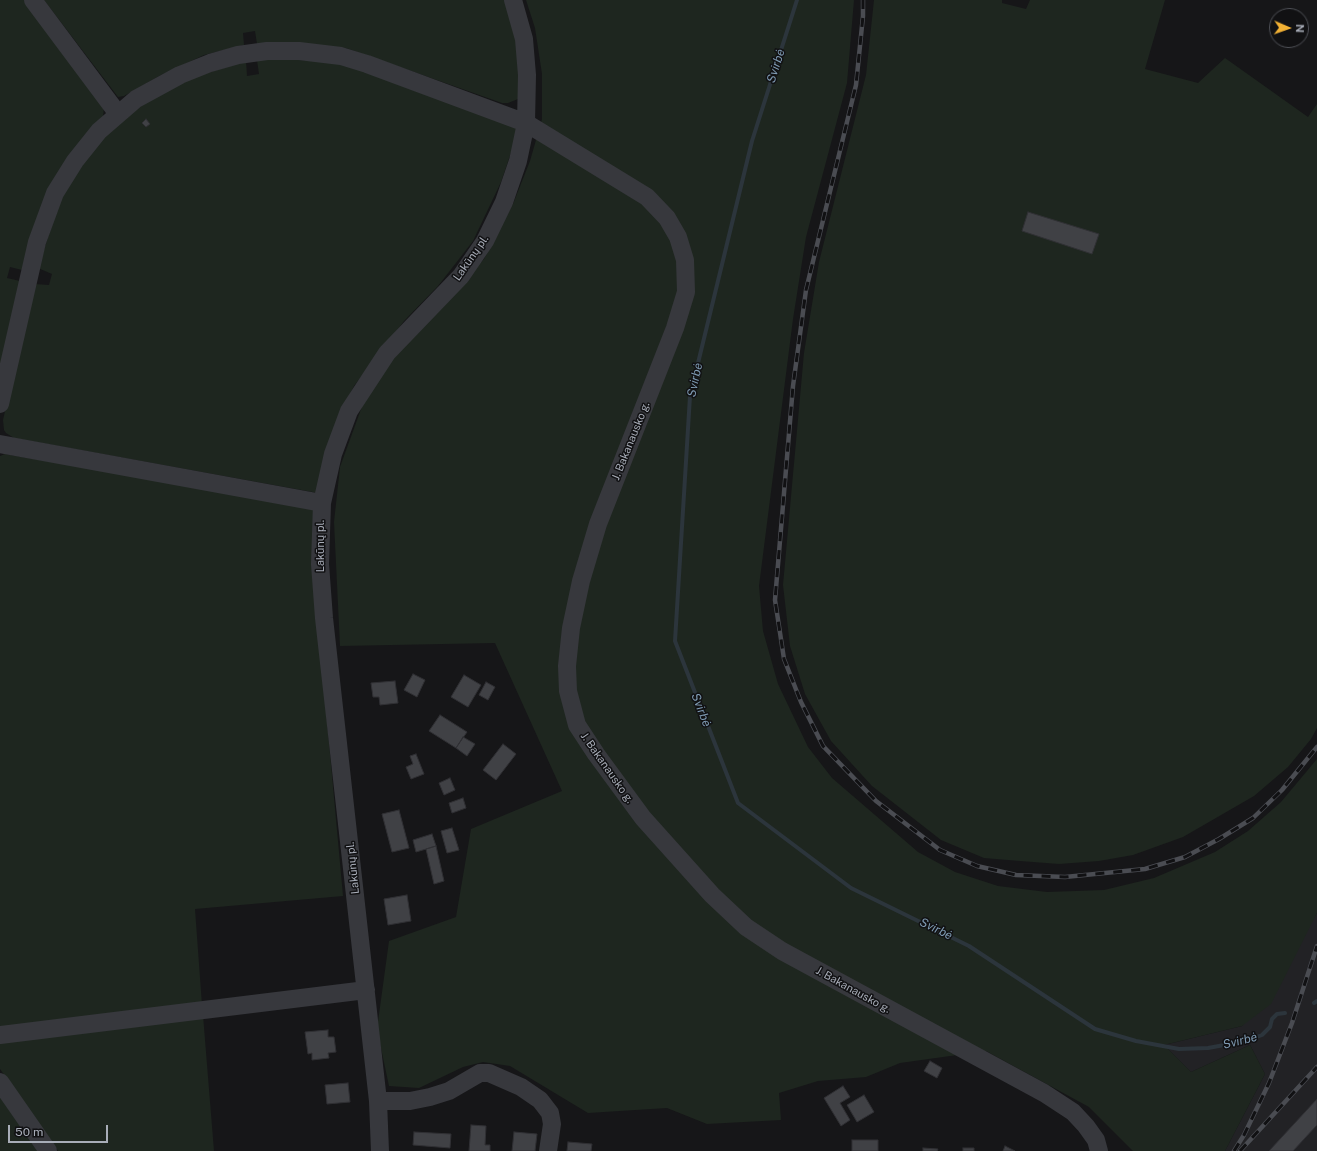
<!DOCTYPE html>
<meta charset="utf-8">
<style>
body{margin:0}
#map{position:relative;width:1317px;height:1151px;overflow:hidden;background:#161618;font-family:"Public Sans",sans-serif}
canvas{display:block}
.north{position:absolute;left:1269px;top:8px;width:40px;height:40px;box-sizing:border-box;background:#111113;border:1px solid #4d4f55;border-radius:50%;rotate:92deg;font-size:11px;font-weight:700;line-height:16px;text-align:center;color:#a8adb8}
.north::after{content:'';display:block;margin:auto;width:14px;height:18px;background:#f2b134;clip-path:polygon(50% 0,100% 100%,50% 72%,0 100%)}
.scale{position:absolute;left:8px;top:1125px;width:100px;height:18px;box-sizing:border-box;border:2px solid #a8adb8;border-top:0;padding-left:5px;font-size:12px;line-height:14px;white-space:nowrap;color:#a8adb8;-webkit-text-stroke:3px #111113;paint-order:stroke}
</style>
<div id="map">
<canvas width="1317" height="1151"></canvas>
<div class="north">N</div>
<div class="scale">50 m</div>
</div>
<script>
const c = document.querySelector('canvas').getContext('2d');
c.lineJoin = 'round';
function fill(path, color) {
  c.fillStyle = color;
  c.fill(path, 'evenodd');
}
function shape(rows) {
  const path = new Path2D();
  for (const r of rows) {
    path.moveTo(r[0], r[1]);
    for (let i = 2; i < r.length; i += 2) path.lineTo(r[i], r[i + 1]);
  }
  return path;
}
function trace(path, color, width, dash) {
  c.strokeStyle = color;
  c.lineWidth = width;
  c.lineCap = dash ? 'butt' : 'round';
  c.setLineDash(dash || []);
  c.stroke(path);
}
function drawText(font, color, halo, rows, align = 'center') {
  c.font = font + ' "Public Sans",sans-serif';
  c.lineWidth = 3;
  c.setLineDash([]);
  c.textBaseline = 'middle';
  c.strokeStyle = halo;
  c.fillStyle = color;
  for (const [text, x, y, turn = 0] of rows) {
    c.save();
    c.translate(x, y);
    c.rotate((+turn || 0) * Math.PI / 180);
    c.textAlign = isNaN(turn) ? turn : align;
    if (halo) c.strokeText(text, 0, 0);
    c.fillText(text, 0, 0);
    c.restore();
  }
}
fill(shape([
 [1317,913,1317,1151,1225,1151,1265,1074,1250,1045,1191,1072,1164,1045,1242,1026]
]), '#222225');
fill(shape([
 [0,0,25,0,104,107,103,117,22,270,10,267,7,278,20,281,0,370],
 [44,0,505,0,515,34,520,67,518,99,508,103,502,103,346,48,291,43,257,44,255,31,243,33,244,45,204,55,161,75,124,96,118,97],
 [526,0,854,0,847,83,806,237,793,319,759,586,763,631,778,684,808,747,832,778,918,852,955,872,998,886,1047,892,1104,890,1154,878,1215,852,1248,831,1281,802,1317,759,1317,913,1271,1004,1242,1026,1164,1045,1191,1072,1250,1045,1265,1074,1225,1151,1133,1151,1089,1107,986,1051,900,1063,866,1077,818,1081,779,1093,781,1120,707,1124,667,1108,588,1113,510,1066,483,1062,463,1067,419,1088,389,1086,377,1029,389,941,456,917,471,829,562,791,495,643,340,646,334,522,340,467,364,401,398,350,484,259,513,204,530,161,542,119,542,74,535,28],
 [874,0,1002,0,1002,3,1026,9,1030,0,1165,0,1145,69,1198,83,1225,58,1308,117,1317,104,1317,728,1311,739,1288,767,1254,796,1183,837,1133,855,1099,861,1059,864,1020,861,984,858,941,840,872,786,831,741,805,694,790,646,783,585,804,353,819,262,866,75],
 [270,58,342,63,517,127,515,141,501,182,473,241,438,286,404,321,354,386,338,417,318,493,14,438,6,433,4,430,3,420,34,284,49,285,52,274,38,268,61,197,100,139,125,117,178,82,246,61,247,76,259,74,257,60],
 [5,454,316,507,323,677,343,896,195,909,202,1005,0,1029,0,456],
 [203,1015,214,1151,58,1151,0,1069,0,1043],
 [0,1090,43,1151,0,1151]
]), '#1e261f');
trace(shape([
 [797,0,752,141,690,396,675,641,738,803,851,888,969,946,1095,1029,1136,1041,1179,1049,1208,1048,1246,1041,1262,1035,1270,1027,1272,1019,1277,1014,1285,1013],
 [1314,1003,1317,1001]
]), '#2c353c', 4);
const building = shape([
 [146,119,150,124,146,127,142,123,146,119],
 [1028,212,1099,234,1092,254,1022,231,1028,212],
 [413,674,425,680,417,697,404,690,413,674],
 [464,675,481,685,468,707,451,697,464,675],
 [395,681,398,703,380,705,379,697,373,697,371,683,395,681],
 [486,682,495,687,488,700,479,695,486,682],
 [440,715,467,732,456,748,429,731,440,715],
 [463,737,475,744,467,756,456,748,463,737],
 [503,744,516,754,496,780,483,770,503,744],
 [416,754,424,774,411,779,406,767,413,764,410,756,416,754],
 [450,778,455,790,444,795,439,783,450,778],
 [463,798,466,808,452,813,449,803,463,798],
 [399,810,409,848,392,852,382,814,399,810],
 [452,828,459,850,447,853,441,831,452,828],
 [432,834,436,846,416,852,413,840,432,834],
 [436,846,444,881,434,884,426,849,436,846],
 [407,895,411,921,388,925,384,899,407,895],
 [328,1030,328,1037,334,1037,336,1052,328,1053,329,1058,312,1060,312,1053,308,1054,305,1032,328,1030],
 [930,1061,942,1068,937,1078,924,1071,930,1061],
 [348,1083,350,1102,327,1104,325,1085,348,1083],
 [843,1086,850,1097,840,1103,850,1120,841,1126,824,1098,843,1086],
 [864,1095,874,1112,857,1122,847,1105,864,1095],
 [1317,1099,1317,1125,1293,1151,1269,1151,1317,1099],
 [471,1125,486,1126,485,1145,490,1145,490,1151,469,1151,471,1125],
 [414,1132,451,1134,450,1148,413,1145,414,1132],
 [514,1132,537,1134,535,1151,512,1151,514,1132],
 [852,1140,878,1140,878,1151,852,1151,852,1140],
 [568,1142,592,1144,591,1151,567,1151,568,1142],
 [1005,1146,1015,1151,1003,1151,1005,1146],
 [923,1148,938,1149,937,1151,923,1151,923,1148],
 [963,1148,974,1148,974,1151,963,1151,963,1148]
]);
fill(building, '#404145');
trace(building, '#303034', 1);
trace(shape([
 [33,0,118,114],
 [0,404,37,242,55,193,75,161,99,131,136,99,180,75,210,63,238,55,267,51,299,51,341,56,367,64,526,123,647,197,667,218,678,237,685,260,686,292,675,328,598,524,581,581,571,628,567,666,568,691,577,725,596,754,643,818,712,895,746,927,782,951,1044,1093,1073,1112,1086,1126,1096,1140,1099,1151],
 [0,444,322,503],
 [0,1035,366,990],
 [0,1082,48,1151],
 [378,1101,410,1101,430,1097,449,1091,480,1073,489,1073,521,1087,540,1100,550,1113,552,1124,548,1151],
 [380,1151,378,1101,324,618,320,564,322,503,333,454,349,411,387,353,461,276,485,241,504,202,518,161,526,123,527,75,524,39,513,0]
]), '#37383d', 18);
const rail = shape([
 [863,0,863,16,856,85,806,290,793,386,775,600,784,659,801,702,823,746,876,801,940,850,977,866,1016,875,1065,877,1145,869,1185,857,1219,839,1253,818,1282,790,1317,747],
 [1234,1151,1244,1135,1269,1083,1292,1023,1317,946],
 [1240,1151,1317,1067]
]);
trace(rail, '#4a4c52', 4.5);
trace(rail, '#111113', 3, [9]);
drawText('11px', '#a8adb8', '#111113', [
 ["Lakūnų pl.",471,258,-55],
 ["J. Bakanausko g.",631,441,-68],
 ["Lakūnų pl.",321,546,-90],
 ["J. Bakanausko g.",607,768,55],
 ["Lakūnų pl.",353,868,-96],
 ["J. Bakanausko g.",853,990,29]
]);
drawText('italic 12px', '#7f9bb3', '#111113', [
 ["Svirbė",776,66,-72],
 ["Svirbė",695,380,-78],
 ["Svirbė",701,710,69],
 ["Svirbė",936,929,26],
 ["Svirbė",1240,1041,-14]
]);
</script>
